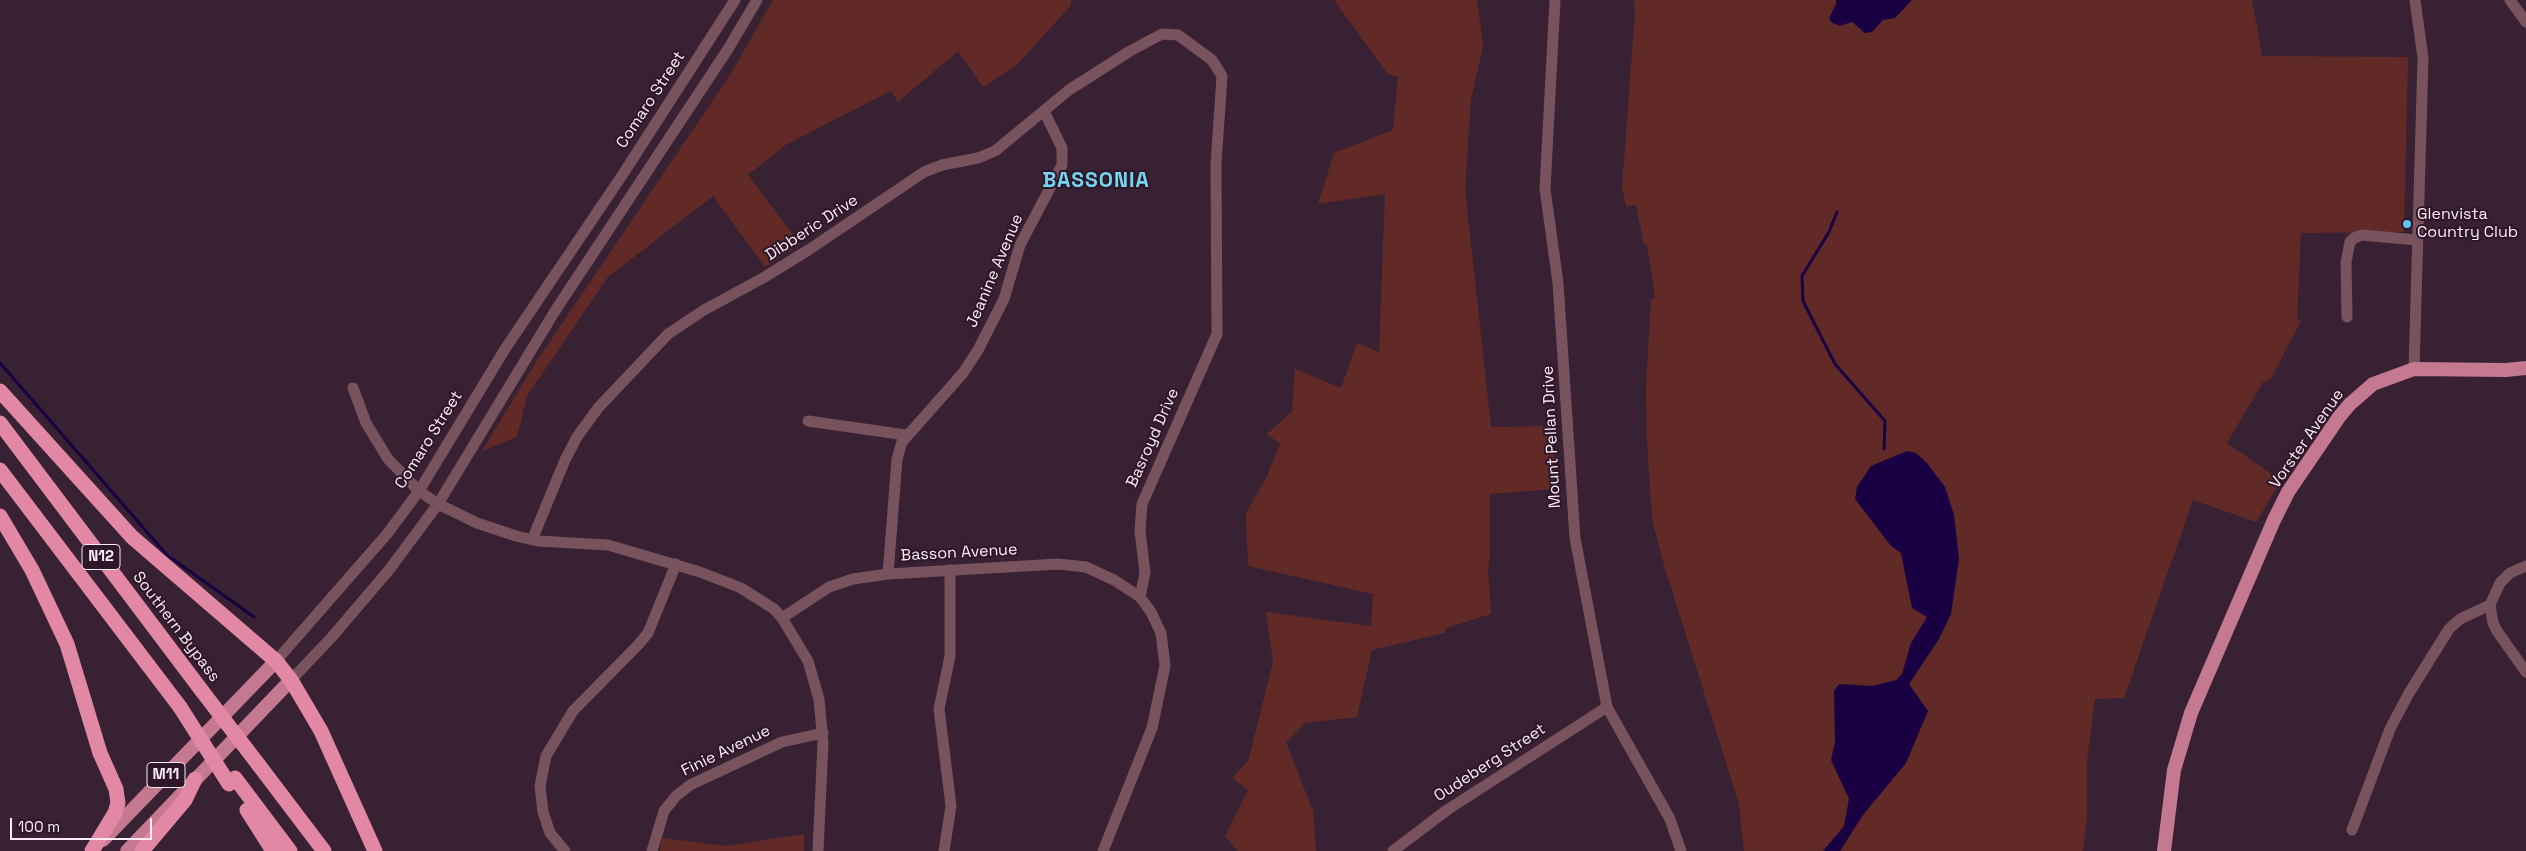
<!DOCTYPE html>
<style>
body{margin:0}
#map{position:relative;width:2526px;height:851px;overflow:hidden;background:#382132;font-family:"Space Grotesk",sans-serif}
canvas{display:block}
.scale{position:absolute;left:10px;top:818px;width:142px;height:22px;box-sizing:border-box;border:2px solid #fdecf8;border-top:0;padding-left:6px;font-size:15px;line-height:18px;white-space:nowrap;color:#fdecf8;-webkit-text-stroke:4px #2e1728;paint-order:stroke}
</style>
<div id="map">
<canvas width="2526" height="851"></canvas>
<div class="scale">100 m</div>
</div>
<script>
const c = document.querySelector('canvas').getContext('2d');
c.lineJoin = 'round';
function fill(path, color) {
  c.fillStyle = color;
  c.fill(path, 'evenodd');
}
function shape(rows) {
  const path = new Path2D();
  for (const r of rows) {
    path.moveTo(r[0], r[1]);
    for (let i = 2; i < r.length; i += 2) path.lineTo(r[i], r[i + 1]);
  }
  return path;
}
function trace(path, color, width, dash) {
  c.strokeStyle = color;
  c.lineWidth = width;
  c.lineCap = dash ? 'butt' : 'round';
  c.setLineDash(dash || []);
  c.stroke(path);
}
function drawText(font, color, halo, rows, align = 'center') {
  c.font = font + ' "Space Grotesk",sans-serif';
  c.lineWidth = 4;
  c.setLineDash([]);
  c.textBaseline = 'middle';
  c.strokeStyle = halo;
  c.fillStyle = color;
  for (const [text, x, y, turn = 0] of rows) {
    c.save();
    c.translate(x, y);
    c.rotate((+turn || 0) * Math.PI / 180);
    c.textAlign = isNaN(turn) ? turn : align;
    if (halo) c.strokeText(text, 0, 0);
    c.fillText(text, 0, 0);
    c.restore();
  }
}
fill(shape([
 [773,0,1071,0,1071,5,1017,65,983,87,958,51,898,102,891,91,787,144,748,175,800,244,765,267,713,196,608,277,527,396,517,437,482,451,536,362,730,75],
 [1334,0,1477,0,1483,46,1471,100,1465,190,1491,427,1552,426,1556,489,1490,494,1490,556,1488,568,1491,614,1446,628,1445,633,1372,650,1357,717,1305,723,1286,742,1313,811,1316,851,1238,851,1225,836,1248,790,1232,778,1248,761,1273,662,1266,612,1371,626,1373,594,1248,566,1246,513,1266,478,1280,444,1267,434,1292,411,1295,369,1341,388,1357,343,1379,352,1385,194,1318,204,1334,153,1393,130,1398,77,1387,73],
 [1634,0,2252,0,2262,56,2408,57,2404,232,2301,233,2297,318,2301,321,2270,380,2263,382,2227,443,2281,481,2256,522,2193,500,2124,698,2095,699,2087,760,2087,819,2083,851,1744,851,1739,804,1664,565,1652,520,1647,441,1646,388,1651,299,1655,298,1647,244,1644,245,1636,205,1626,206,1622,187,1635,12],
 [804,834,804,851,660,851,662,838,726,846]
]), '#612a27');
fill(shape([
 [1836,0,1912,0,1895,18,1883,20,1872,32,1865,33,1852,22,1840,26,1831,22,1829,18,1836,4],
 [1907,451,1916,453,1927,463,1945,487,1954,515,1959,559,1951,614,1939,639,1909,684,1928,711,1906,763,1863,815,1840,851,1823,851,1844,826,1849,799,1831,760,1835,742,1834,691,1839,684,1872,686,1896,680,1902,674,1911,643,1927,617,1912,608,1901,553,1891,546,1855,499,1857,487,1871,466]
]), '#180042');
trace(shape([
 [1837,212,1829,232,1802,276,1803,301,1835,364,1885,421,1884,449],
 [0,363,167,555,254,617]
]), '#180042', 3);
trace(shape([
 [1555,0,1545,189,1558,283,1575,538,1607,707,1670,819,1681,851],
 [2510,0,2526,22],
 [2347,317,2346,262,2350,242,2354,238,2362,235,2417,240],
 [2414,369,2423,58,2415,0],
 [353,388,366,423,388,459,419,491,438,504,477,523,516,536,538,541,608,545,700,572,741,588,774,609,782,618,808,661,819,699,823,743,818,851],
 [808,421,906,435],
 [532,540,565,460,577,437,598,408,668,334,704,310,763,278,810,249,924,172,942,165,978,158,995,151,1069,90,1130,51,1162,34,1178,35,1212,60,1222,76,1216,164,1217,334,1142,504,1140,531,1145,573,1140,597,1151,612,1161,633,1165,666,1152,728,1103,851],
 [888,574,897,459,902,442,963,373,978,350,1004,299,1020,245,1062,165,1062,148,1044,111],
 [2490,605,2493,623,2497,631,2526,672],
 [782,618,829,587,853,579,888,574,1058,564,1086,567,1114,580,1140,597],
 [276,661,387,534,419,491,505,349,625,171,735,0],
 [291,680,331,638,389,570,438,504,555,311,728,49,757,0],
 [2352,830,2390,729,2409,693,2449,629,2460,619,2490,605,2500,583,2510,573,2526,566],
 [565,851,550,833,543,812,540,786,546,756,573,711,638,645,648,633,676,564],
 [652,851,664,811,676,796,690,785,782,742,823,733],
 [944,851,951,806,939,709,950,656,950,570],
 [1393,851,1447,810,1607,707]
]), '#78535d', 11);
trace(shape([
 [103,840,276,661],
 [127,851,291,680],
 [2164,851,2174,770,2191,713,2274,520,2288,492,2339,417,2350,404,2373,384,2414,369,2506,370,2526,368]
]), '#c57990', 14);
trace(shape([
 [0,391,132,537,276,661,291,680,321,731,375,851],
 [0,423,202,691],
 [0,470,180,707],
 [0,516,32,570,67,644,100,753,116,789,118,803,115,813,92,851],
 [258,764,324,851],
 [235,778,290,851],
 [247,810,273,851],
 [142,851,185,800,195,779]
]), '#e388a4', 15);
trace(shape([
 [202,691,258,764],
 [180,707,229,784]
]), '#e388a4', 15);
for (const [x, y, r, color] of [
 [2407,224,5,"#5bc8e6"]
]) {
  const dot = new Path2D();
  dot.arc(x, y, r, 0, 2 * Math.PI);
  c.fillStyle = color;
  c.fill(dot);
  trace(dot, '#2e1728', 2);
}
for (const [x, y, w] of [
 [101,557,38],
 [166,775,38]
]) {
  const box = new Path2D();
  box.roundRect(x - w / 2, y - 12.5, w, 25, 4);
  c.fillStyle = '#2e1728';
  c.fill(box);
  trace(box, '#fdecf8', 1);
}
drawText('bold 15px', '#fdecf8', null, [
 ["N12",101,557],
 ["M11",166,775]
]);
drawText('16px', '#fdecf8', '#2e1728', [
 ["Comaro Street",651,100,-57],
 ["Dibberic Drive",812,228,-33],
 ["Jeanine Avenue",995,271,-67],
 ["Mount Pellan Drive",1552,437,-93],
 ["Basroyd Drive",1153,438,-66],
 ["Vorster Avenue",2307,439,-55],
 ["Comaro Street",429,440,-58],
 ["Basson Avenue",959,553,-3],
 ["Southern Bypass",176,627,53],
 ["Finie Avenue",726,751,-26],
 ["Oudeberg Street",1490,763,-33]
]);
drawText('16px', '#fdecf8', '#2e1728', [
 ["Glenvista",2417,215],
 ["Country Club",2417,233]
], 'left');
c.letterSpacing = '1px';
drawText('bold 21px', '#74d5f1', '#2e1728', [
 ["BASSONIA",1096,181]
]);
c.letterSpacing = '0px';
</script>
